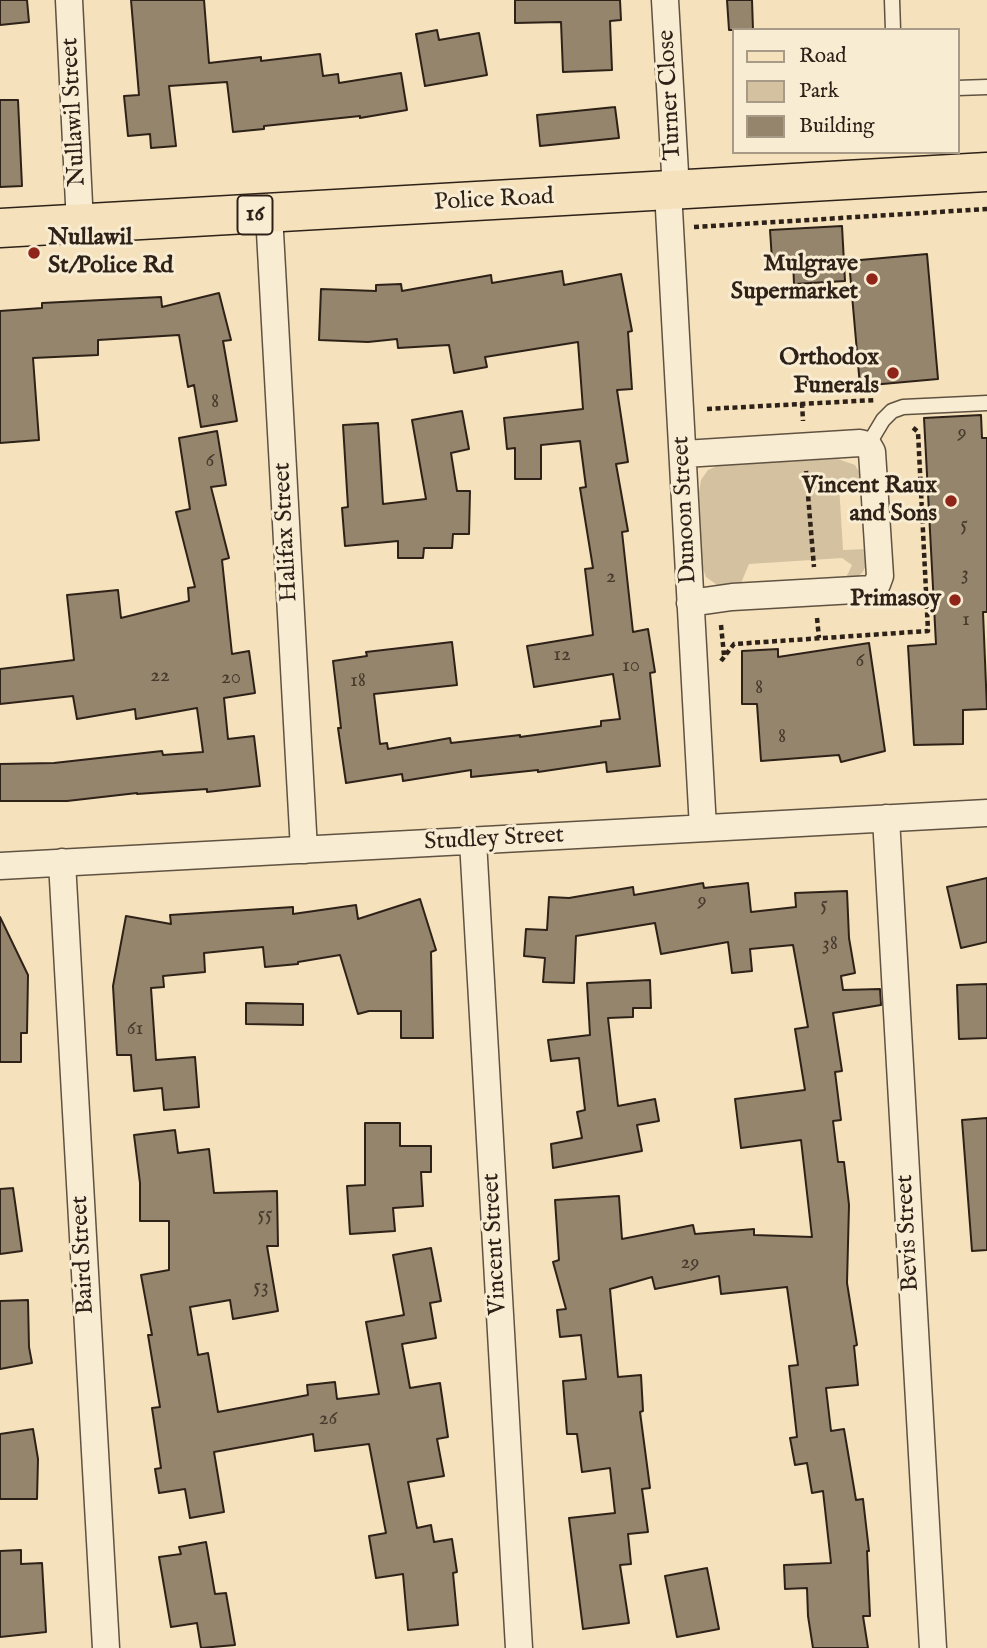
<!DOCTYPE html>
<style>
body{margin:0}
#map{position:relative;width:987px;height:1648px;overflow:hidden;background:#f5e1bc;font-family:"IM FELL English",serif}
canvas{display:block}
.legend{position:absolute;left:732px;top:28px;width:228px;height:126px;box-sizing:border-box;background:#f8ecd3;border:2px solid #a79b88;margin:0;padding:9px 12px;list-style:none;font-size:21px;color:#2e2218}
.legend li{display:flex;align-items:center;gap:14px;height:35px}
.legend b{width:35px;border:2px solid #a79b88}
</style>
<div id="map">
<canvas width="987" height="1648"></canvas>
<ul class="legend">
<li><b style="height:9px;background:#f5e1bc"></b>Road</li>
<li><b style="height:19px;background:#d3c1a0"></b>Park</li>
<li><b style="height:19px;background:#95856d"></b>Building</li>
</ul>
</div>
<script>
const c = document.querySelector('canvas').getContext('2d');
c.lineJoin = 'round';
function fill(path, color) {
  c.fillStyle = color;
  c.fill(path, 'evenodd');
}
function shape(rows) {
  const path = new Path2D();
  for (const r of rows) {
    path.moveTo(r[0], r[1]);
    for (let i = 2; i < r.length; i += 2) path.lineTo(r[i], r[i + 1]);
  }
  return path;
}
function trace(path, color, width, dash) {
  c.strokeStyle = color;
  c.lineWidth = width;
  c.lineCap = dash ? 'butt' : 'round';
  c.setLineDash(dash || []);
  c.stroke(path);
}
function drawText(font, color, halo, rows, align = 'center') {
  c.font = font + ' "IM FELL English",serif';
  c.lineWidth = 6;
  c.setLineDash([]);
  c.textBaseline = 'middle';
  c.strokeStyle = halo;
  c.fillStyle = color;
  for (const [text, x, y, turn = 0] of rows) {
    c.save();
    c.translate(x, y);
    c.rotate((+turn || 0) * Math.PI / 180);
    c.textAlign = isNaN(turn) ? turn : align;
    if (halo) c.strokeText(text, 0, 0);
    c.fillText(text, 0, 0);
    c.restore();
  }
}
fill(shape([
 [838,459,855,465,861,475,863,483,839,485,843,550,867,549,866,566,862,573,856,578,844,582,852,565,842,558,749,564,739,588,720,587,706,577,702,566,699,492,701,480,708,470,719,465]
]), '#d3c1a0');
const building = shape([
 [0,0,27,0,29,22,0,25,0,0],
 [131,0,204,0,209,63,261,57,261,61,320,54,323,76,338,74,339,83,401,73,407,110,360,118,360,116,264,126,264,129,233,132,227,82,169,86,176,146,151,148,150,134,128,136,124,96,139,95,131,0],
 [515,0,620,0,621,20,610,21,612,70,563,72,561,22,515,23,515,0],
 [727,0,752,0,753,30,729,30,727,0],
 [437,30,439,40,479,33,487,75,425,86,416,34,437,30],
 [0,100,18,100,22,186,0,187,0,100],
 [615,107,619,138,540,146,537,115,615,107],
 [842,226,845,281,794,284,793,260,772,260,770,230,842,226],
 [927,254,938,379,860,386,849,261,927,254],
 [562,271,564,285,621,274,632,331,628,332,632,389,617,390,628,462,616,464,628,531,622,532,633,632,648,629,655,672,650,673,660,766,607,772,606,762,538,772,538,770,471,777,471,770,403,781,402,774,346,783,338,728,341,728,333,661,367,656,366,652,452,642,457,685,374,694,380,744,387,743,388,749,450,738,451,743,520,735,520,737,601,726,601,721,620,719,613,674,534,687,527,646,593,635,585,569,593,568,580,488,586,487,580,441,541,445,541,479,515,479,515,448,507,449,504,418,583,409,578,342,485,357,487,367,454,373,449,345,398,348,397,339,368,342,319,340,321,289,376,291,376,285,401,284,402,291,491,275,492,283,562,271],
 [219,293,231,340,223,341,237,421,201,427,194,385,188,387,179,335,98,340,98,355,33,358,39,440,0,443,0,311,42,308,42,303,161,297,162,307,219,293],
 [462,411,469,449,451,453,457,491,470,491,469,534,453,534,452,548,424,548,423,558,398,558,398,541,345,546,342,508,348,507,343,425,378,423,383,504,426,499,412,420,462,411],
 [981,415,982,438,987,438,987,612,983,612,987,709,963,710,963,744,914,745,908,646,936,644,924,418,981,415],
 [217,431,226,485,211,487,229,558,222,560,232,654,249,651,255,693,224,698,228,739,254,736,260,786,207,792,207,789,137,794,137,793,67,801,0,801,0,764,54,763,162,751,163,755,203,752,197,708,136,719,135,709,77,719,73,696,0,704,0,669,74,660,67,595,118,590,121,618,189,601,188,588,195,587,176,512,190,509,179,438,217,431],
 [869,643,885,751,841,762,839,755,761,761,757,704,742,704,742,651,778,649,778,657,869,643],
 [987,878,987,942,961,948,947,887,987,878],
 [703,883,704,888,748,883,751,912,796,907,795,893,847,891,849,938,855,973,841,976,843,990,880,989,881,1005,833,1013,842,1071,835,1072,841,1120,833,1121,838,1162,844,1162,849,1205,847,1283,857,1345,854,1346,858,1385,826,1388,831,1431,844,1429,856,1500,863,1499,869,1551,867,1551,870,1616,863,1616,868,1648,813,1648,808,1616,807,1588,785,1589,784,1565,831,1563,823,1491,812,1493,807,1463,795,1465,790,1438,797,1437,789,1366,798,1365,787,1287,721,1294,719,1276,655,1289,652,1277,610,1289,618,1377,641,1375,643,1411,640,1412,650,1488,642,1489,648,1532,628,1534,631,1564,620,1565,629,1623,583,1629,569,1518,615,1513,610,1468,582,1472,577,1434,567,1434,563,1381,586,1379,581,1335,560,1337,557,1310,566,1309,553,1262,559,1260,555,1200,619,1196,622,1239,693,1225,695,1234,754,1229,754,1235,812,1237,801,1140,741,1148,735,1099,805,1090,795,1029,808,1027,793,945,750,949,752,971,732,973,728,942,661,954,655,923,576,936,574,983,543,982,545,958,524,956,526,929,547,930,549,897,569,898,633,887,634,895,703,883],
 [420,899,436,950,431,952,433,1038,401,1038,401,1011,369,1011,358,1014,340,955,298,962,298,964,265,967,263,947,204,953,205,972,163,976,164,987,151,988,156,1060,195,1057,199,1107,164,1110,162,1088,134,1091,131,1055,117,1055,113,986,126,916,171,924,170,915,293,907,293,914,356,905,358,919,420,899],
 [0,917,28,975,27,1033,21,1033,21,1062,0,1062,0,917],
 [650,980,651,1008,633,1008,633,1017,608,1018,618,1106,655,1099,659,1121,637,1125,642,1151,553,1168,551,1144,582,1138,577,1112,585,1110,579,1058,551,1061,548,1040,590,1035,587,983,650,980],
 [987,984,987,1038,959,1039,957,985,987,984],
 [246,1003,303,1004,303,1025,246,1024,246,1003],
 [987,1118,987,1250,972,1251,962,1120,987,1118],
 [365,1123,400,1123,400,1146,431,1146,431,1172,421,1172,423,1206,393,1208,395,1231,350,1234,347,1186,365,1185,365,1123],
 [175,1130,178,1153,209,1149,214,1193,277,1191,278,1246,267,1246,278,1311,233,1319,230,1300,190,1307,198,1355,208,1353,218,1412,308,1395,307,1385,335,1382,337,1399,379,1394,366,1322,404,1315,393,1255,431,1248,441,1301,430,1303,436,1338,402,1344,410,1388,440,1383,448,1437,437,1439,444,1476,408,1482,417,1528,431,1525,434,1542,452,1539,457,1572,453,1573,458,1625,408,1630,403,1574,376,1578,369,1536,386,1533,369,1444,315,1451,313,1434,214,1452,224,1512,190,1518,185,1489,159,1493,155,1469,161,1468,152,1408,160,1407,148,1335,152,1335,141,1275,169,1270,169,1221,140,1221,140,1183,134,1135,175,1130],
 [13,1188,22,1251,0,1254,0,1189,13,1188],
 [28,1300,29,1347,32,1363,0,1369,0,1301,28,1300],
 [33,1429,38,1459,37,1499,0,1499,0,1434,33,1429],
 [206,1542,215,1594,226,1593,235,1645,201,1648,197,1623,171,1627,159,1557,181,1554,179,1547,206,1542],
 [21,1550,21,1564,42,1563,46,1632,0,1637,0,1551,21,1550],
 [707,1568,719,1629,677,1637,665,1576,707,1568]
]);
fill(building, '#95856d');
trace(building, '#2e2218', 2);
const service = shape([
 [892,0,893,30],
 [957,88,987,87],
 [868,445,883,420,892,411,903,407,987,403]
]);
const minor = shape([
 [69,0,80,224],
 [665,0,676,190],
 [668,191,703,828],
 [269,214,304,850],
 [684,454,860,443,868,445,872,452,880,576,877,584,872,589,732,597,690,603],
 [886,818,933,1648],
 [473,841,519,1648],
 [62,862,106,1648],
 [0,866,987,813]
]);
const primary = shape([
 [0,228,987,172]
]);
trace(service, '#605241', 17);
trace(minor, '#605241', 29);
trace(primary, '#2e2218', 41);
trace(shape([
 [694,227,987,209],
 [802,403,803,421],
 [707,409,876,400],
 [806,471,814,567],
 [817,618,819,638],
 [721,625,724,655],
 [721,661,734,644,928,631,918,432,911,426]
]), '#2e2218', 4.5, [5, 3.5]);
trace(service, '#f8ecd3', 14);
trace(minor, '#f8ecd3', 26);
trace(primary, '#f5e1bc', 38);
for (const [x, y, r, color] of [
 [34,253,7,"#8f2418"],
 [872,279,7,"#8f2418"],
 [893,373,7,"#8f2418"],
 [951,501,7,"#8f2418"],
 [955,600,7,"#8f2418"]
]) {
  const dot = new Path2D();
  dot.arc(x, y, r, 0, 2 * Math.PI);
  c.fillStyle = color;
  c.fill(dot);
  trace(dot, '#f8ecd3', 2.5);
}
drawText('21px', '#483b2d', null, [
 ["8",215,403],
 ["9",962,434],
 ["6",210,462],
 ["5",964,526],
 ["3",965,575],
 ["2",611,578],
 ["1",966,621],
 ["12",562,656],
 ["6",860,662],
 ["10",631,667],
 ["22",160,677],
 ["20",231,679],
 ["18",358,682],
 ["8",759,689],
 ["8",782,738],
 ["9",702,902],
 ["5",824,906],
 ["38",830,945],
 ["61",135,1030],
 ["55",265,1216],
 ["29",690,1264],
 ["53",261,1288],
 ["26",328,1420]
]);
for (const [x, y, w] of [
 [255,215,35]
]) {
  const box = new Path2D();
  box.roundRect(x - w / 2, y - 19.5, w, 39, 5);
  c.fillStyle = '#f8ecd3';
  c.fill(box);
  trace(box, '#2e2218', 2);
}
drawText('bold 23px', '#2e2218', null, [
 ["16",255,215]
]);
drawText('24px', '#2e2218', '#f8ecd3', [
 ["Turner Close",671,95,-93],
 ["Nullawil Street",75,112,-93],
 ["Police Road",494,201,-3],
 ["Dunoon Street",686,510,-93],
 ["Halifax Street",287,532,-93],
 ["Studley Street",494,840,-3],
 ["Bevis Street",909,1233,-93],
 ["Vincent Street",496,1244,-93],
 ["Baird Street",84,1255,-93]
]);
drawText('bold 24px', '#2e2218', '#f8ecd3', [
 ["Nullawil",48,239,"left"],
 ["St/Police Rd",48,267,"left"],
 ["Mulgrave",858,265],
 ["Supermarket",858,293],
 ["Orthodox",879,359],
 ["Funerals",879,387],
 ["Vincent Raux",937,487],
 ["and Sons",937,515],
 ["Primasoy",941,600]
], 'right');
</script>
